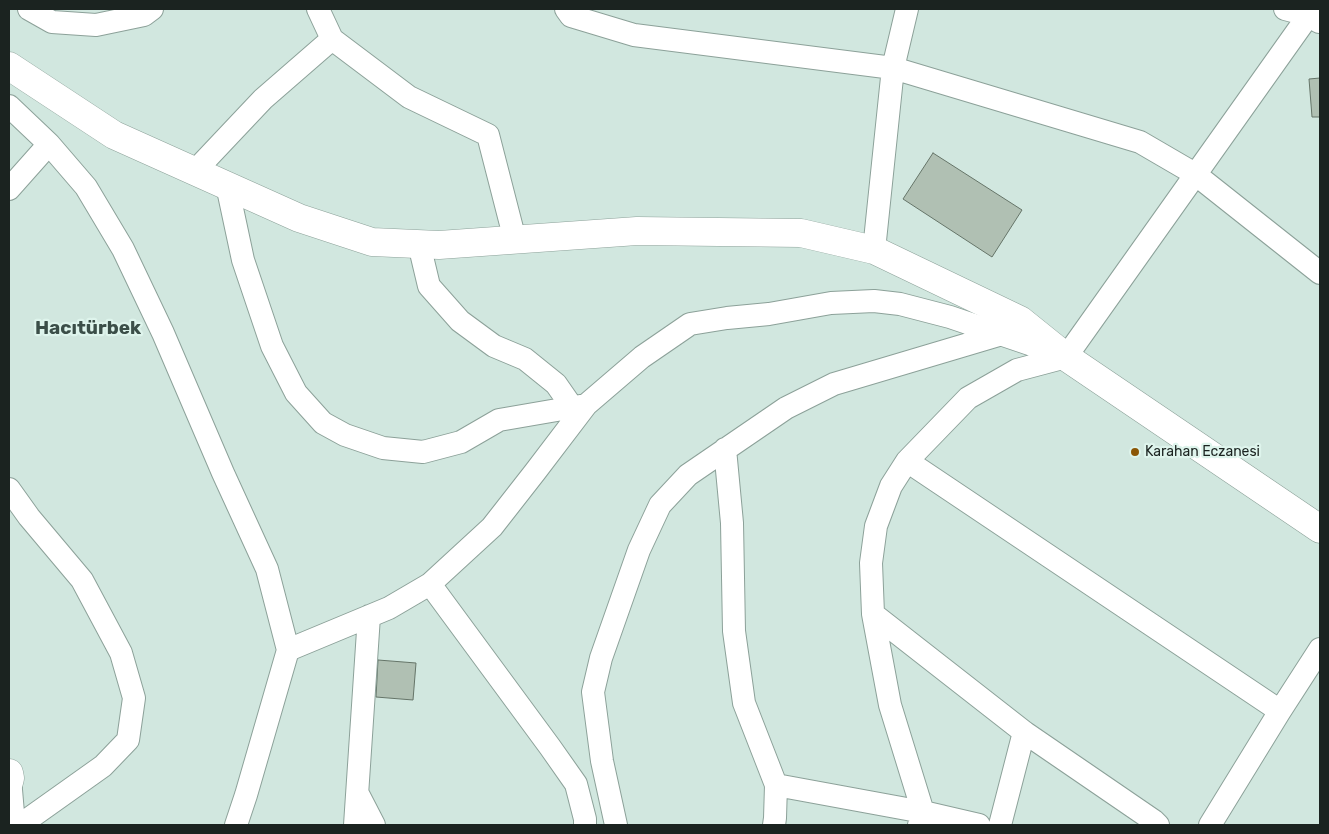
<!DOCTYPE html>
<meta charset="utf-8">
<style>
body{margin:0}
#map{position:relative;width:1329px;height:834px;overflow:hidden;background:#d1e7df;font-family:Rubik,sans-serif}
canvas{display:block}
.frame{position:absolute;inset:0;border:10px solid #1b2320;pointer-events:none}
</style>
<div id="map">
<canvas width="1329" height="834"></canvas>
<div class="frame"></div>
</div>
<script>
const c = document.querySelector('canvas').getContext('2d');
c.lineJoin = 'round';
function fill(path, color) {
  c.fillStyle = color;
  c.fill(path, 'evenodd');
}
function shape(rows) {
  const path = new Path2D();
  for (const r of rows) {
    path.moveTo(r[0], r[1]);
    for (let i = 2; i < r.length; i += 2) path.lineTo(r[i], r[i + 1]);
  }
  return path;
}
function trace(path, color, width, dash) {
  c.strokeStyle = color;
  c.lineWidth = width;
  c.lineCap = dash ? 'butt' : 'round';
  c.setLineDash(dash || []);
  c.stroke(path);
}
function drawText(font, color, halo, rows, align = 'center') {
  c.font = font + ' Rubik,sans-serif';
  c.lineWidth = 4.5;
  c.setLineDash([]);
  c.textBaseline = 'middle';
  c.strokeStyle = halo;
  c.fillStyle = color;
  for (const [text, x, y, turn = 0] of rows) {
    c.save();
    c.translate(x, y);
    c.rotate((+turn || 0) * Math.PI / 180);
    c.textAlign = isNaN(turn) ? turn : align;
    if (halo) c.strokeText(text, 0, 0);
    c.fillText(text, 0, 0);
    c.restore();
  }
}
const building = shape([
 [1320,78,1320,117,1312,117,1309,79,1320,78],
 [933,153,1022,210,992,257,903,199,933,153],
 [378,660,416,663,413,700,376,697,378,660]
]);
fill(building, '#b0c0b3');
trace(building, '#657468', 1);
const street = shape([
 [29,9,52,22,96,25,144,15,152,9],
 [318,9,332,39,409,97,488,135,515,240],
 [566,9,571,16,634,35,893,68,1140,142,1195,174,1320,273],
 [1285,9,1308,15,1319,22],
 [9,106,49,144,86,187,123,249,163,333,223,473,267,569,288,650,246,795,236,825],
 [195,171,263,99,332,39],
 [227,185,243,260,272,346,296,393,323,423,345,435,383,448,423,452,461,442,499,420,586,405],
 [9,189,49,144],
 [419,244,429,286,460,321,494,346,525,359,556,384,572,407],
 [874,250,893,68,907,9],
 [725,449,732,523,734,631,744,703,776,785,775,818,774,825],
 [907,461,1280,711],
 [9,489,29,517,82,580,121,653,134,698,128,740,103,766,20,825],
 [430,584,550,747,576,784,585,819,585,825],
 [873,614,1024,732,1154,821,1158,825],
 [288,650,389,608,430,584,492,527,535,472,586,405,642,357,690,324,727,318,769,314,831,303,874,301,900,304,950,317,1056,353],
 [10,778,14,825],
 [776,785,923,812,979,825],
 [358,794,374,825],
 [355,825,369,616],
 [616,825,602,761,593,692,601,658,639,550,660,505,688,475,786,408,834,384,1002,334],
 [919,825,923,812,890,705,873,614,871,563,876,526,891,486,907,461,968,398,1017,370,1066,357,1313,9],
 [1000,825,1024,732],
 [1210,825,1280,711,1320,649]
]);
const secondary = shape([
 [9,66,114,135,299,218,372,242,439,245,637,231,801,233,874,250,1020,320,1066,357,1320,529],
 [9,773,10,778,9,782]
]);
trace(street, '#8ca199', 24);
trace(secondary, '#8ca199', 29);
trace(street, '#fff', 22);
trace(secondary, '#fff', 28);
for (const [x, y, r, color] of [
 [1135,452,5,"#8b5606"]
]) {
  const dot = new Path2D();
  dot.arc(x, y, r, 0, 2 * Math.PI);
  c.fillStyle = color;
  c.fill(dot);
  trace(dot, '#def4ec', 2);
}
drawText('14px', '#1b2320', '#def4ec', [
 ["Karahan Eczanesi",1145,452]
], 'left');
drawText('bold 19px', '#3b4e48', '#def4ec', [
 ["Hacıtürbek",88,329]
]);
</script>
